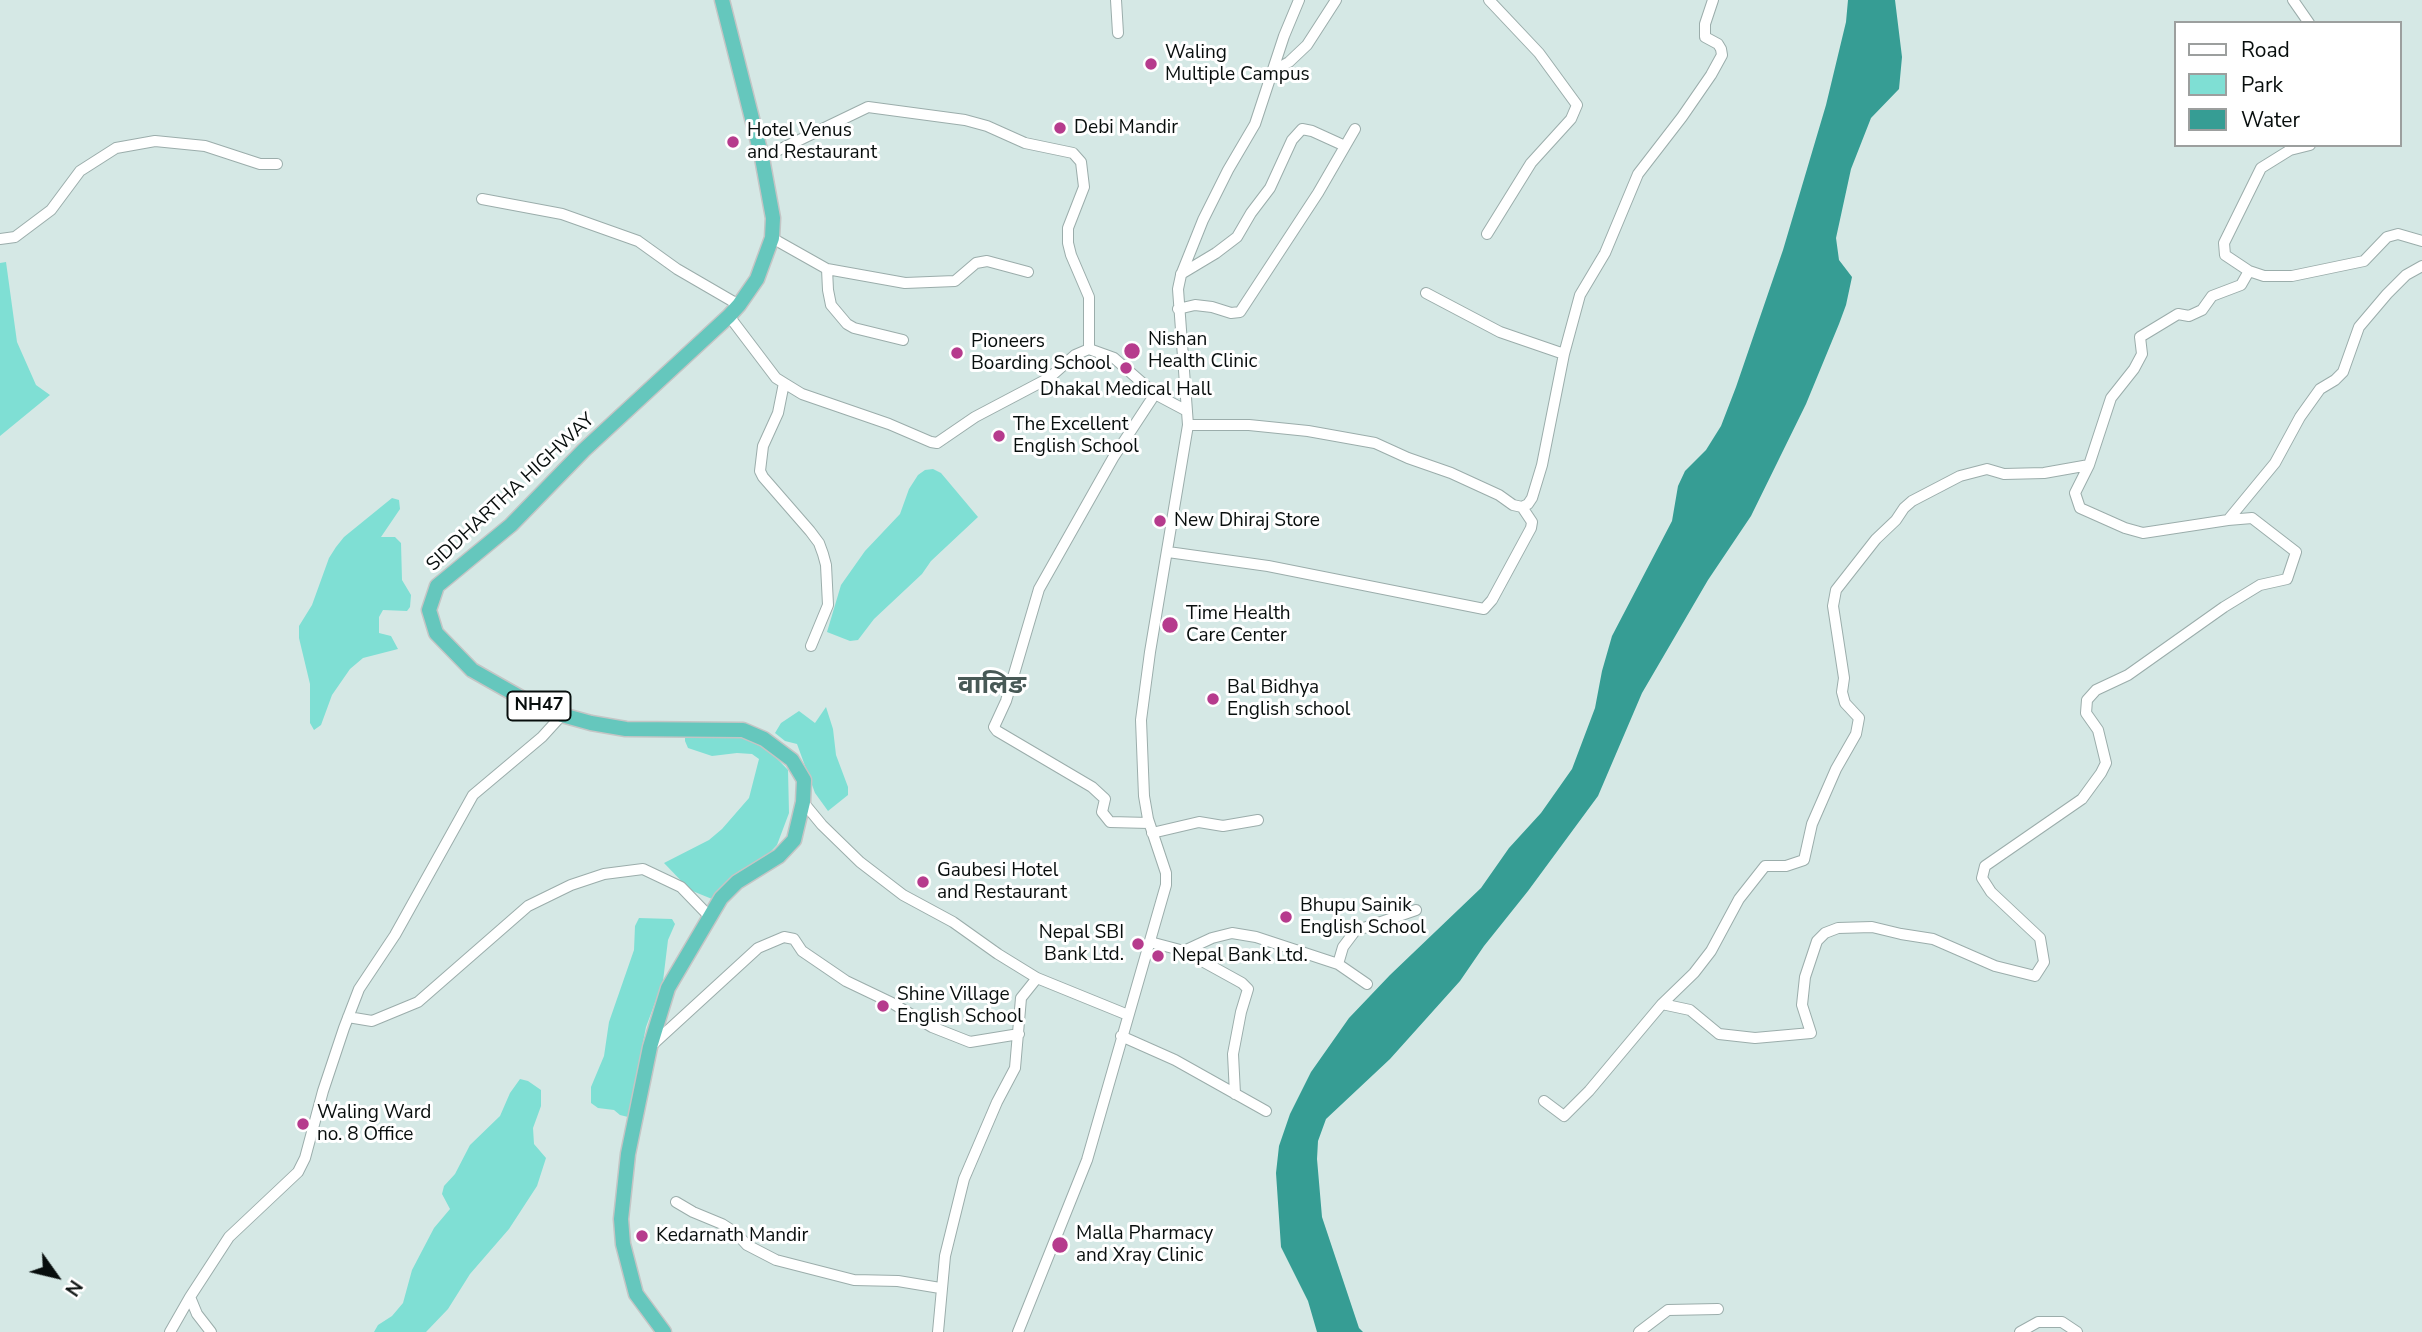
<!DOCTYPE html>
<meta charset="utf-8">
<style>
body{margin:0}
#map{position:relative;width:2422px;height:1332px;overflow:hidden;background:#d5e8e5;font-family:"Nunito Sans",sans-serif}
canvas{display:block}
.legend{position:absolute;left:2174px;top:21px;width:228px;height:126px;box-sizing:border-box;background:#fff;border:2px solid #9c9f9e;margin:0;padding:9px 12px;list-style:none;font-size:21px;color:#080e0d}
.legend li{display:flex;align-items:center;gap:14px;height:35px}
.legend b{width:35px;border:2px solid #9c9f9e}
.north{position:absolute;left:21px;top:1241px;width:70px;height:70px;-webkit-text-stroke:5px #fff;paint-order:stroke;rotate:124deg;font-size:19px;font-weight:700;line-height:28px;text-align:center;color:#080e0d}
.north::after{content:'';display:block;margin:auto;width:24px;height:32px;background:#080e0d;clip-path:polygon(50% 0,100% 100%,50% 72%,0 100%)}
</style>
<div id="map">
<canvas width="2422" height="1332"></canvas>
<ul class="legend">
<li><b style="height:9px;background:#fff"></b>Road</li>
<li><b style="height:19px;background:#7fdfd4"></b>Park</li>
<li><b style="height:19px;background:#369d94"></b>Water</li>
</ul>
<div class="north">N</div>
</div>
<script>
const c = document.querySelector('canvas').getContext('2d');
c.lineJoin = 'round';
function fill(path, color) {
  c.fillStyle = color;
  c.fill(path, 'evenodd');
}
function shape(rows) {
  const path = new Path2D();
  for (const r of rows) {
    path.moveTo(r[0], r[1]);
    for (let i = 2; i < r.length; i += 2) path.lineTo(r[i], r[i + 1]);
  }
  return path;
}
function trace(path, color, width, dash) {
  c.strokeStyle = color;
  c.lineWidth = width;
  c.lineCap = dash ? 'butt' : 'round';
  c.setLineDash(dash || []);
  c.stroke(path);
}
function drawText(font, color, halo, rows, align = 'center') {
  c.font = font + ' "Nunito Sans","Noto Sans Devanagari",sans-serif';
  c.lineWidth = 6;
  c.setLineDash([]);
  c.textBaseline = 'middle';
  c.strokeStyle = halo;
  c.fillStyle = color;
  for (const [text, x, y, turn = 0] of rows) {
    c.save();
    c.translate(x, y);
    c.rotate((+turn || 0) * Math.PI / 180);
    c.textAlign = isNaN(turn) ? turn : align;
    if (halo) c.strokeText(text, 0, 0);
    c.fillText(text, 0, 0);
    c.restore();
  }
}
fill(shape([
 [6,262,17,342,36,385,50,395,0,436,0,263],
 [933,469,941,473,978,517,931,561,922,574,874,619,858,640,850,641,827,632,841,585,865,551,900,514,909,489,918,475,925,470],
 [392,498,399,500,400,509,381,537,395,537,401,543,402,580,411,595,410,607,407,611,383,610,379,617,379,633,391,636,398,649,363,658,350,669,332,695,321,725,314,730,310,723,310,684,299,638,299,626,312,605,329,558,336,547,344,537],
 [826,707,833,729,836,755,848,787,848,795,828,811,815,793,797,744,785,741,775,733,781,723,799,711,815,723],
 [685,732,751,737,759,740,788,770,789,813,777,845,761,862,739,871,712,899,690,890,664,863,709,840,722,829,749,798,759,759,752,754,737,753,712,756,688,748,685,741],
 [639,918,672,919,675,924,668,940,663,981,646,1027,628,1117,620,1115,614,1110,598,1108,591,1103,591,1087,604,1056,609,1022,634,950,635,926],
 [520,1079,528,1081,541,1090,541,1106,533,1128,534,1144,546,1158,537,1186,509,1229,470,1274,448,1309,426,1332,374,1332,378,1325,392,1316,403,1303,412,1270,434,1228,450,1209,442,1194,444,1186,455,1174,470,1145,500,1116,510,1093]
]), '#7fdfd4');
fill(shape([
 [1848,0,1895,0,1902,57,1899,89,1871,118,1851,169,1836,238,1839,260,1852,277,1846,305,1839,324,1806,404,1751,516,1708,580,1642,693,1598,796,1528,891,1484,946,1460,981,1390,1059,1326,1119,1318,1141,1317,1159,1322,1217,1359,1328,1363,1332,1317,1332,1308,1301,1281,1247,1276,1173,1279,1146,1290,1114,1311,1072,1349,1018,1390,975,1481,888,1509,848,1541,813,1572,769,1595,708,1602,671,1612,636,1672,521,1678,486,1685,471,1706,450,1721,426,1736,387,1783,250,1826,105,1846,22]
]), '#369d94');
const minor = shape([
 [1116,0,1118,33],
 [2293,0,2309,23],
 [1273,71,1289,62,1307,45,1336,0],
 [762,158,868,107,965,120,987,126,1025,143,1073,153,1081,162,1084,187,1068,228,1068,243,1071,255,1089,297,1089,349,1114,358,1155,394,1187,411],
 [482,199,562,214,638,241,677,269,739,305],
 [1487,234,1531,163,1571,119,1577,105,1539,53,1489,0],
 [772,238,827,269,828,290,831,305,847,324,854,328,903,340],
 [0,239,15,237,51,210,80,171,116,148,155,141,205,146,260,164,277,164],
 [827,269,905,283,955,281,976,263,987,261,1028,272],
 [2249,271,2264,276,2292,276,2364,261,2387,237,2398,234,2422,241],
 [1181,274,1216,253,1237,237,1251,213,1270,188,1292,140,1302,129,1312,131,1345,146],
 [1426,293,1500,332,1564,354],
 [1178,309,1195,305,1212,307,1231,313,1240,312,1318,193,1355,129],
 [729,316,776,378,784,383,802,394,889,424,931,442,937,443,975,417,1049,378,1075,355,1089,349],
 [784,383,778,413,763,446,760,471,763,477,810,531,819,543,823,554,826,565,828,605,811,646],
 [1188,425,1249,425,1308,431,1375,443,1408,458,1451,473,1499,495,1513,505,1522,507,1528,504,1532,498,1542,465,1564,354,1580,295,1605,253,1638,174,1682,117,1711,75,1722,55,1721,49,1718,44,1705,37,1705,24,1713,0],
 [2089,465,2075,493,2080,508,2125,528,2143,533,2228,520],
 [1168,552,1268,566,1484,609,1492,600,1531,528,1532,522,1522,507],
 [803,802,822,825,860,862,903,895,953,922,998,954,1037,978,1128,1015],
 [1149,823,1110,822,1102,812,1105,799,1092,787,997,731,994,727,1006,701,1039,589,1113,458,1155,394],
 [1152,833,1199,822,1223,826,1258,820],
 [1150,942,1184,951,1242,983,1248,989,1241,1012,1233,1054,1235,1094],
 [1184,951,1212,938,1232,933,1256,937,1338,964,1367,984],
 [1338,964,1343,947,1355,931,1416,910],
 [1662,1004,1690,1010,1719,1034,1755,1038,1811,1033,1802,1005,1805,977,1817,941,1825,933,1838,928,1872,927,1901,934,1933,939,1995,966,2035,976,2044,962,2040,938,1991,892,1982,878,1985,866,2082,799,2101,773,2106,763,2098,730,2086,713,2087,700,2096,690,2128,675,2224,607,2260,585,2287,579,2296,552,2252,518,2228,520,2275,463,2300,417,2320,389,2335,380,2343,372,2359,327,2387,294,2406,275,2422,266],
 [348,1017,372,1021,418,1002,528,906,571,885,604,874,643,869,681,887,710,917],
 [1121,1036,1175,1060,1266,1111],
 [651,1046,758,948,784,937,794,939,802,951,846,981,892,1003,932,1027,970,1042,1019,1034],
 [1544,1101,1564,1116,1589,1091,1662,1004,1694,973,1711,951,1739,899,1765,866,1786,866,1804,860,1812,824,1836,769,1856,734,1859,718,1845,703,1842,692,1844,678,1833,606,1836,590,1876,539,1896,520,1904,508,1912,501,1960,476,1987,469,2004,474,2044,473,2089,465,2111,398,2134,369,2142,354,2140,337,2178,314,2189,316,2202,310,2212,296,2241,285,2249,271,2225,255,2224,243,2261,168,2290,150,2310,145],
 [676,1202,693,1212,722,1224,736,1233,747,1245,776,1260,854,1280,898,1281,940,1288],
 [190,1297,197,1314,211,1332],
 [170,1332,190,1297,229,1237,298,1172,305,1158,323,1091,344,1028,359,989,395,935,473,795,542,737,562,715],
 [938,1332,945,1256,964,1179,997,1102,1015,1068,1021,998,1037,978],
 [1018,1332,1087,1160,1166,885,1166,873,1148,819,1144,796,1141,720,1150,652,1188,425,1178,289,1181,275,1203,220,1228,170,1255,124,1284,36,1299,0],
 [1639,1332,1668,1310,1718,1309],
 [2020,1332,2038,1322,2062,1322,2077,1332]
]);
const highway = shape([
 [664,1332,636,1294,623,1244,621,1219,628,1154,650,1047,668,988,721,898,737,882,779,856,794,840,803,802,804,780,792,760,764,739,743,730,626,729,591,723,562,715,525,700,472,670,436,633,429,610,437,586,511,525,584,450,729,316,739,305,757,279,772,238,773,218,762,158,722,0]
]);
trace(minor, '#9badab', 12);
trace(highway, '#c4c5c5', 17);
trace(minor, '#fff', 10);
trace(highway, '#65c7bd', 14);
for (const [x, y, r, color] of [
 [1151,64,7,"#b63b8d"],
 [1060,128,7,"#b63b8d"],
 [733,142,7,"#b63b8d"],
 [1132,351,9,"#b63b8d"],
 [957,353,7,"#b63b8d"],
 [1126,368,7,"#b63b8d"],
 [999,436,7,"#b63b8d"],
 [1160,521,7,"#b63b8d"],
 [1170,625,9,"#b63b8d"],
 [1213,699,7,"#b63b8d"],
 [923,882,7,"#b63b8d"],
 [1286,917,7,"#b63b8d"],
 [1138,944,7,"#b63b8d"],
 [1158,956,7,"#b63b8d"],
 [883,1006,7,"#b63b8d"],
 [303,1124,7,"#b63b8d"],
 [642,1236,7,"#b63b8d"],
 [1060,1245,9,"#b63b8d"]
]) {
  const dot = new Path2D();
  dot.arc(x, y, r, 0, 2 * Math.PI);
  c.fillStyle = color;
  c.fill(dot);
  trace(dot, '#fff', 2.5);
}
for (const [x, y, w] of [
 [539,706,63]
]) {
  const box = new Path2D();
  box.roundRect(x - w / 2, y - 14.5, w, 29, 5);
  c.fillStyle = '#fff';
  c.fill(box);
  trace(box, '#080e0d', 2);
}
drawText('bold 18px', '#080e0d', null, [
 ["NH47",539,706]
]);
drawText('19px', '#080e0d', '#fff', [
 ["Waling",1165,53],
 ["Multiple Campus",1165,75],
 ["Debi Mandir",1074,128],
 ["Hotel Venus",747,131],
 ["and Restaurant",747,153],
 ["Nishan",1148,340],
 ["Health Clinic",1148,362],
 ["Pioneers",971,342],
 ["Boarding School",971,364],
 ["Dhakal Medical Hall",1126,390,"center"],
 ["The Excellent",1013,425],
 ["English School",1013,447],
 ["New Dhiraj Store",1174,521],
 ["Time Health",1186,614],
 ["Care Center",1186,636],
 ["Bal Bidhya",1227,688],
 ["English school",1227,710],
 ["Gaubesi Hotel",937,871],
 ["and Restaurant",937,893],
 ["Bhupu Sainik",1300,906],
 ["English School",1300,928],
 ["Nepal SBI",1124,933,"right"],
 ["Bank Ltd.",1124,955,"right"],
 ["Nepal Bank Ltd.",1172,956],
 ["Shine Village",897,995],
 ["English School",897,1017],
 ["Waling Ward",317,1113],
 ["no. 8 Office",317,1135],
 ["Malla Pharmacy",1076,1234],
 ["and Xray Clinic",1076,1256],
 ["Kedarnath Mandir",656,1236]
], 'left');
drawText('19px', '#080e0d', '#fff', [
 ["SIDDHARTHA HIGHWAY",511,493,-43]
]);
drawText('bold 26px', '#485956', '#fff', [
 ["वालिङ",992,687]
]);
</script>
